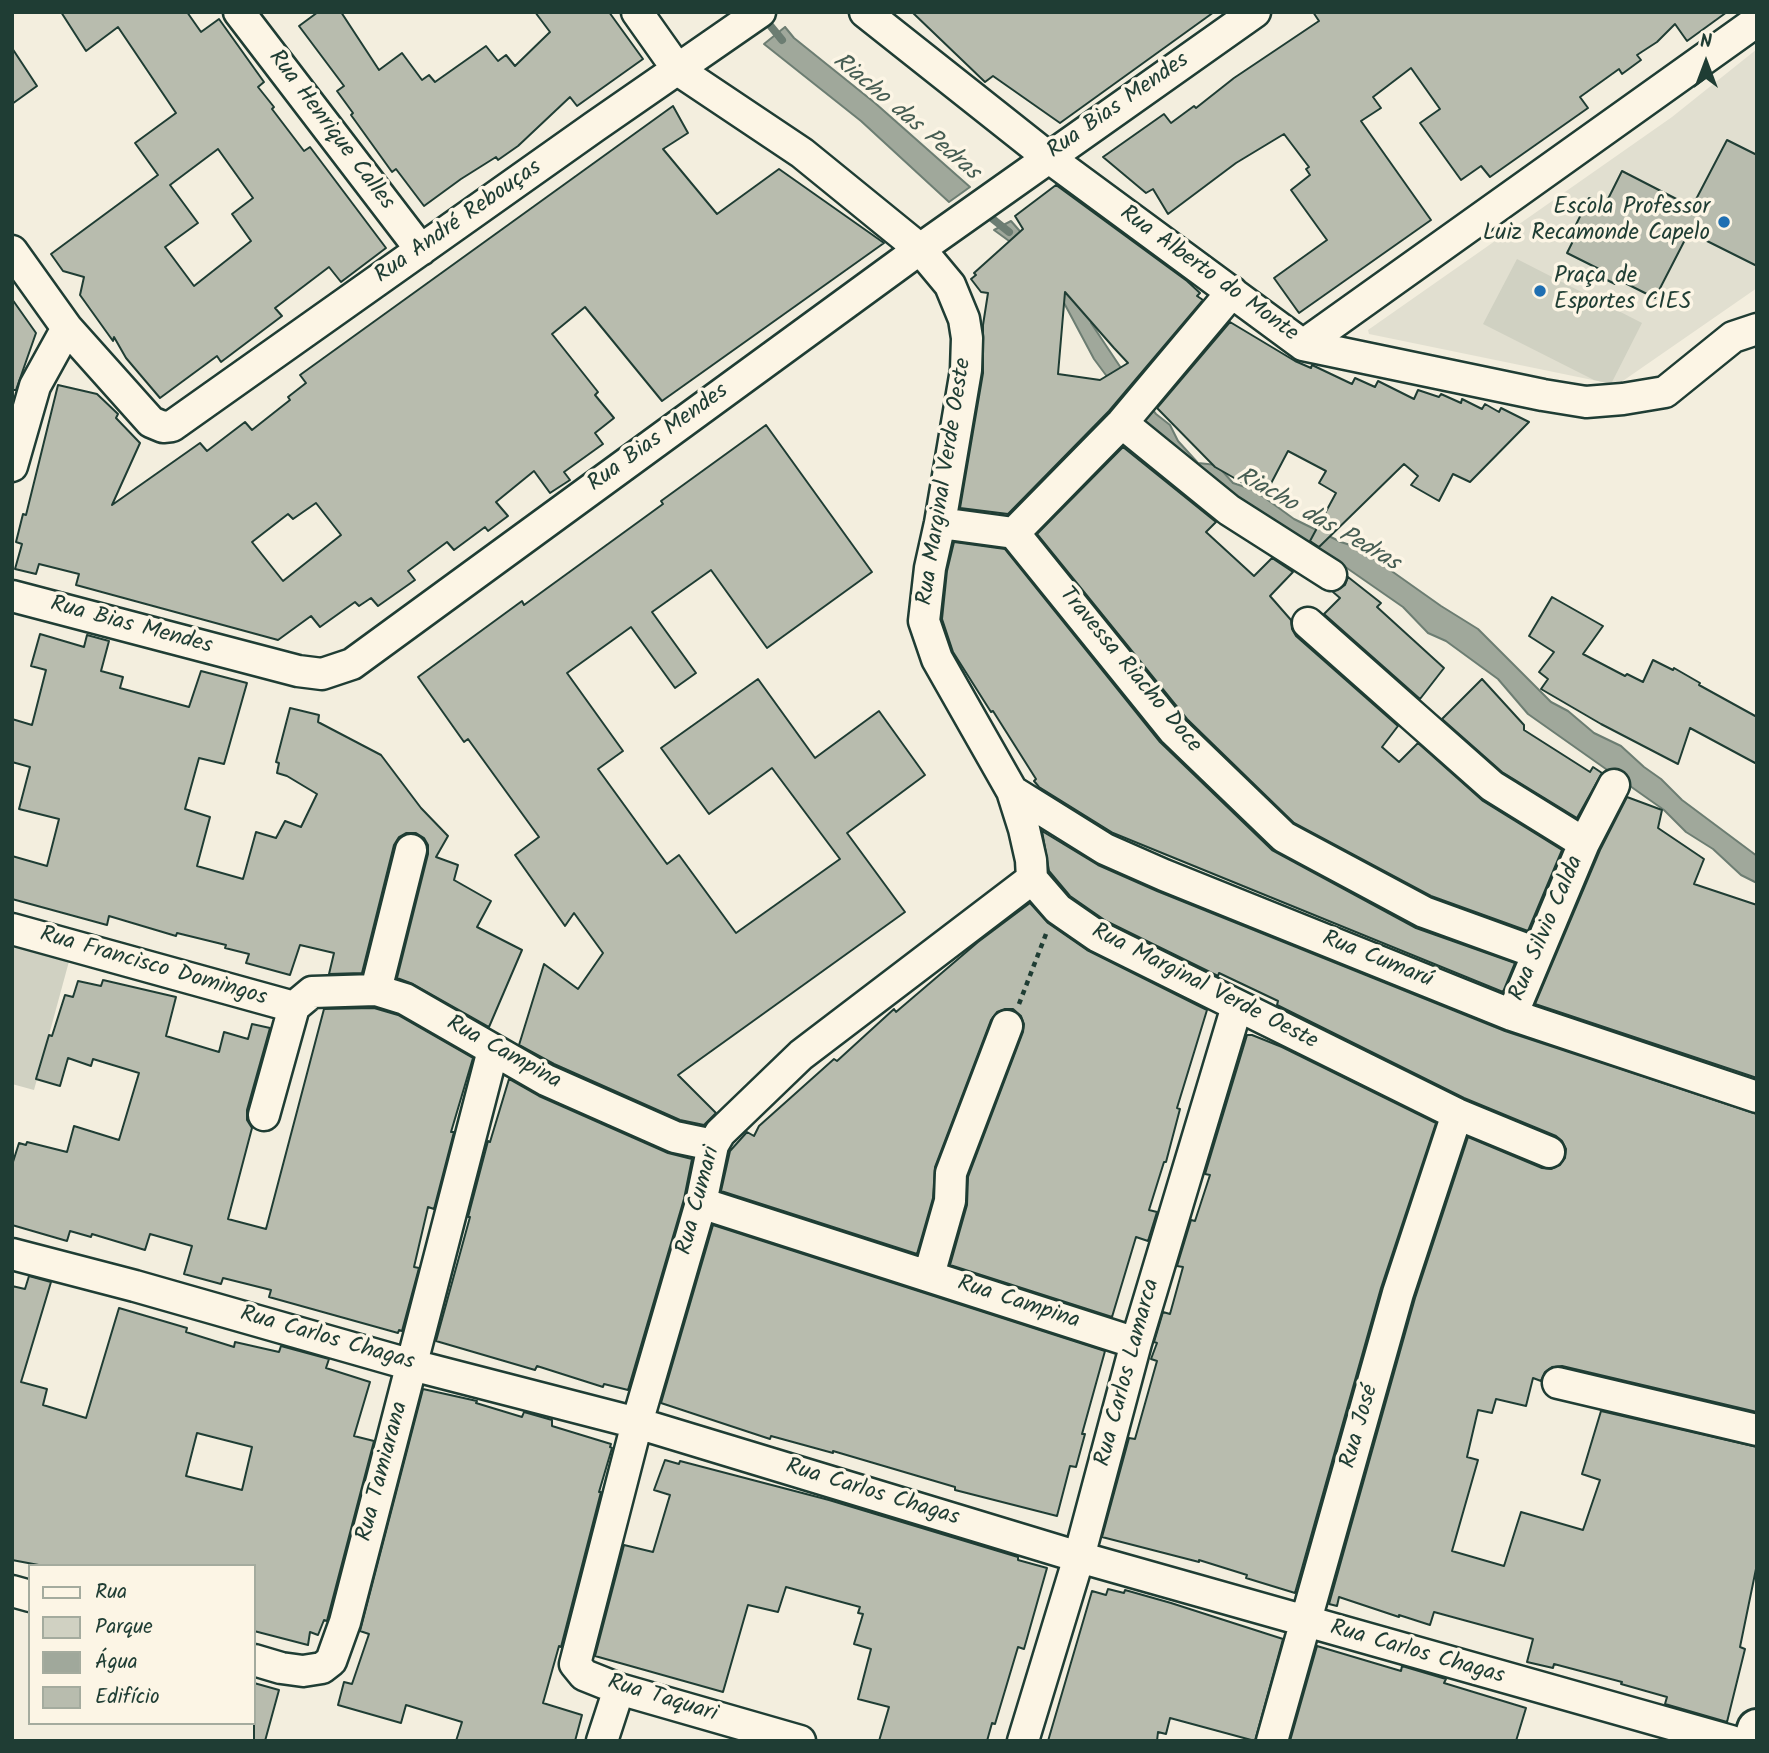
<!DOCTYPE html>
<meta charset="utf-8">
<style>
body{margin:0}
#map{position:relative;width:1769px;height:1753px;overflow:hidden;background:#f3eede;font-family:Kalam,sans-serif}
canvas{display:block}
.frame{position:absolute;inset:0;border:14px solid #1f3d34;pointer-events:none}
.legend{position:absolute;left:28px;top:1564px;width:228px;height:161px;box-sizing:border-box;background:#fcf5e5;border:2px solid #a4ab9e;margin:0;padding:9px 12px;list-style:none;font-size:21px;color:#1f3d34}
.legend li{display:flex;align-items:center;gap:14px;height:35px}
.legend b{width:35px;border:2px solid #a4ab9e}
.north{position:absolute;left:1671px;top:28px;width:70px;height:70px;-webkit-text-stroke:5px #fcf5e5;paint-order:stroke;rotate:0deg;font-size:19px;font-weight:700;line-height:28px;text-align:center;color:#1f3d34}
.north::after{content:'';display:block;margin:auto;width:24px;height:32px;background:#1f3d34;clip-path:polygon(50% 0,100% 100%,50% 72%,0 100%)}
</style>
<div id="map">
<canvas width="1769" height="1753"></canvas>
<div class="frame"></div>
<ul class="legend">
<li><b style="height:9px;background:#fcf5e5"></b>Rua</li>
<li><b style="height:19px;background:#d0d1c2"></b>Parque</li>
<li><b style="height:19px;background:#a0a89b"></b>Água</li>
<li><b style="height:19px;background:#b8bcae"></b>Edifício</li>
</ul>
<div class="north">N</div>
</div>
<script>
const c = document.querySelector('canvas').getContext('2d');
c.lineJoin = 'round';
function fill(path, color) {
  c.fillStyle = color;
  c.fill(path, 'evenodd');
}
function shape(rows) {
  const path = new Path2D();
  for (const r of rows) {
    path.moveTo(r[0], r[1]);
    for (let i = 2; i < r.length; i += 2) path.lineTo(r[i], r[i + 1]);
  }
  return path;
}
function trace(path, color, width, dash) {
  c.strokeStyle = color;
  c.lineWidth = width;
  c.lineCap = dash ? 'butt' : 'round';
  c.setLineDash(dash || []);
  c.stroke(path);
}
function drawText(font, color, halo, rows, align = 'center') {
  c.font = font + ' Kalam,sans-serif';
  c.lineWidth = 7;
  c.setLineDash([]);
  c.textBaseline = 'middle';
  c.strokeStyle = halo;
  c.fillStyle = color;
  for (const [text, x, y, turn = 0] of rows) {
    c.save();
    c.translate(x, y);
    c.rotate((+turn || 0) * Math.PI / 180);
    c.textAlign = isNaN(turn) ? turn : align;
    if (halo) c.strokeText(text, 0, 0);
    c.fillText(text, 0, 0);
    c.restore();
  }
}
fill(shape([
 [1757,49,1757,288,1617,385,1369,334,1368,330,1672,117]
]), '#e1dfd0');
fill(shape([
 [1517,259,1642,323,1611,384,1594,380,1483,324],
 [12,938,71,954,34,1090,12,1084]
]), '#d0d1c2');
const water = shape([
 [785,27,794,38,875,103,970,187,949,202,861,121,764,44,785,27],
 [1011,221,1090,311,1091,323,1131,383,1156,414,1170,425,1178,441,1198,463,1217,465,1233,483,1254,490,1294,519,1341,542,1359,548,1441,606,1478,629,1551,702,1568,711,1594,733,1621,746,1644,767,1661,779,1682,800,1757,856,1757,883,1741,875,1713,849,1686,832,1664,810,1528,714,1498,679,1446,641,1428,633,1403,607,1331,557,1301,548,1130,414,1117,390,1094,359,1063,301,1020,249,994,230,1011,221]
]);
fill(water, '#a0a89b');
trace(water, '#6c7d72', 2);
trace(shape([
 [764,18,782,40],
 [984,212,1009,232]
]), '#6c7d72', 8);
const building = shape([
 [61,12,187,12,201,32,219,19,264,82,258,87,274,107,272,109,304,151,310,147,386,248,341,282,329,267,275,308,282,316,221,362,217,356,160,398,126,358,114,337,113,341,80,295,84,277,63,271,51,254,158,175,135,143,176,113,118,27,86,51,61,12],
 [218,149,253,198,232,214,251,241,194,286,165,247,198,223,170,185,218,149],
 [318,12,341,12,379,70,402,53,422,80,429,75,435,82,486,46,498,61,506,55,515,66,550,32,535,12,609,12,643,59,577,106,570,97,518,146,498,160,496,157,461,179,424,206,396,169,392,172,351,115,353,113,337,91,344,86,299,26,318,12],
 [912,12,1214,12,1060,123,993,76,985,82,912,12],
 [1313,12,1727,12,1687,41,1675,24,1657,42,1637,55,1641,60,1622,74,1619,69,1580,97,1588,108,1490,177,1481,166,1461,180,1420,123,1440,109,1411,68,1373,97,1381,108,1361,121,1431,220,1299,313,1274,278,1327,240,1291,190,1310,175,1306,169,1309,167,1284,134,1236,163,1168,214,1153,189,1146,193,1103,157,1164,114,1171,123,1194,106,1196,108,1234,78,1319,21,1313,12],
 [12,48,37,86,12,104,12,48],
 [673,106,688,133,663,149,717,214,779,169,884,243,662,401,585,307,552,334,598,392,595,395,614,418,595,433,603,444,564,472,570,480,550,493,534,471,496,502,508,516,488,531,485,527,454,550,447,542,408,571,415,580,378,606,371,598,359,606,355,602,320,627,311,616,278,640,76,585,79,574,39,564,36,574,15,569,22,544,16,542,23,514,26,515,58,385,97,394,118,414,116,418,140,443,112,505,200,443,207,451,245,422,252,430,290,400,288,397,306,383,300,375,673,106],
 [316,503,341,535,283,581,252,542,288,514,293,519,316,503],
 [1727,140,1757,155,1757,266,1689,232,1655,298,1617,279,1615,284,1597,275,1599,269,1567,253,1573,241,1569,239,1589,198,1605,205,1622,171,1692,207,1727,140],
 [1056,185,1187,281,1200,293,1197,296,1203,300,1109,411,1008,514,960,508,983,373,983,325,988,293,981,292,971,279,976,275,974,273,1023,229,1015,216,1056,185],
 [1065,292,1114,348,1128,363,1100,380,1058,374,1065,292],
 [12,299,36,333,16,390,12,390,12,299],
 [1230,322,1295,361,1311,368,1312,365,1352,384,1355,378,1375,387,1378,381,1414,399,1418,390,1439,397,1441,394,1461,403,1462,399,1482,409,1485,404,1499,412,1501,408,1529,422,1470,482,1453,474,1439,501,1411,485,1418,476,1404,464,1319,547,1310,541,1336,493,1319,483,1326,471,1288,451,1266,493,1245,482,1243,483,1215,467,1157,408,1230,322],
 [766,425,872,572,767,648,711,570,652,612,696,673,675,688,631,627,567,673,623,751,598,769,667,864,679,855,736,933,840,859,772,768,709,814,661,748,758,679,815,758,879,711,925,775,847,833,905,912,678,1075,716,1113,704,1125,680,1120,554,1064,519,1045,544,964,578,989,603,953,574,913,565,926,515,855,539,837,468,739,464,742,418,677,522,601,524,605,663,504,661,501,766,425],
 [1123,447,1216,522,1206,532,1254,576,1272,558,1293,572,1270,596,1291,620,1292,629,1296,636,1398,726,1382,747,1399,762,1418,743,1483,801,1562,850,1528,931,1431,896,1294,823,1187,719,1037,534,1123,447],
 [954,542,1005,549,1160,742,1272,850,1416,928,1515,963,1503,992,1113,833,1039,787,1034,781,1036,779,993,711,991,712,953,652,942,619,947,571,954,542],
 [1348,577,1381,603,1377,607,1444,668,1420,699,1324,614,1340,598,1333,592,1345,585,1348,577],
 [1552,597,1603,626,1583,654,1625,676,1627,674,1643,682,1653,660,1673,670,1674,668,1700,683,1699,685,1757,717,1757,764,1690,728,1678,764,1601,724,1541,689,1548,679,1539,672,1554,652,1529,636,1552,597],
 [40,634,84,647,87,635,109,641,101,671,123,677,120,688,189,707,201,671,247,683,224,764,199,758,185,809,210,817,197,866,243,879,256,832,276,838,285,821,301,827,317,794,287,776,277,773,279,763,276,762,290,708,319,715,318,722,381,755,421,808,448,836,436,857,458,865,454,880,491,901,477,927,522,950,489,1027,413,984,397,978,428,854,428,845,424,838,416,833,406,833,399,837,394,845,362,973,329,974,334,953,300,945,290,975,246,963,249,954,225,948,226,945,177,933,176,936,109,916,107,925,12,899,12,856,47,866,59,819,19,809,30,767,12,762,12,719,32,725,46,670,31,666,40,634],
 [1482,679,1524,725,1524,730,1590,772,1593,767,1602,773,1577,818,1502,772,1442,719,1482,679],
 [1627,797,1662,810,1658,828,1704,859,1694,884,1757,905,1757,1078,1535,1004,1600,850,1627,797],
 [1042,831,1098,865,1157,891,1505,1031,1757,1114,1757,1412,1562,1366,1552,1367,1545,1372,1541,1381,1533,1378,1526,1406,1496,1399,1492,1413,1478,1410,1467,1457,1478,1460,1452,1551,1504,1566,1521,1512,1583,1530,1600,1480,1582,1474,1601,1411,1757,1447,1757,1564,1740,1647,1745,1649,1727,1722,1665,1704,1667,1697,1621,1684,1622,1682,1554,1664,1553,1668,1527,1662,1533,1639,1434,1612,1430,1625,1399,1615,1399,1617,1339,1597,1337,1606,1329,1604,1415,1298,1468,1137,1542,1168,1551,1169,1560,1165,1565,1158,1566,1149,1562,1141,1556,1136,1464,1098,1277,1005,1278,1001,1219,973,1218,976,1106,921,1070,896,1049,871,1042,831],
 [1030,903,1048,923,1087,950,1207,1010,1177,1108,1180,1109,1166,1162,1164,1162,1149,1210,1157,1212,1148,1241,1136,1237,1112,1317,950,1265,967,1205,968,1177,1023,1032,1024,1024,1021,1016,1013,1009,1005,1009,997,1012,991,1020,935,1167,933,1198,917,1254,721,1191,730,1151,747,1132,754,1136,759,1126,834,1059,837,1061,894,1009,896,1012,978,942,1030,903],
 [103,980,176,997,166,1036,219,1052,224,1032,248,1039,252,1024,270,1028,247,1110,247,1120,252,1128,228,1219,266,1229,324,1009,374,1008,398,1015,473,1058,451,1132,454,1132,434,1209,428,1207,414,1267,419,1268,402,1331,399,1330,398,1333,269,1297,271,1290,223,1278,221,1284,184,1274,192,1246,150,1234,145,1250,92,1234,91,1237,70,1231,67,1241,12,1225,12,1165,19,1143,26,1145,27,1142,67,1152,74,1126,119,1140,139,1073,93,1059,91,1066,68,1058,60,1086,36,1079,49,1035,52,1036,65,995,73,997,78,981,101,986,103,980],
 [1247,1035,1252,1035,1282,1047,1436,1123,1381,1288,1295,1593,1246,1578,1247,1575,1199,1560,1199,1562,1102,1537,1129,1438,1135,1439,1157,1361,1151,1359,1157,1343,1154,1342,1163,1312,1170,1314,1183,1267,1177,1266,1191,1220,1195,1221,1210,1175,1205,1174,1247,1035],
 [509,1079,539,1096,668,1153,692,1159,684,1199,628,1390,604,1384,603,1387,537,1366,535,1370,436,1341,470,1217,468,1217,488,1141,490,1142,509,1079],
 [713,1225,1105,1351,1082,1434,1085,1434,1076,1467,1070,1466,1057,1516,955,1490,955,1487,833,1451,833,1453,771,1436,770,1439,661,1403,713,1225],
 [29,1276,51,1282,21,1382,47,1389,43,1405,86,1418,119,1308,187,1328,186,1332,234,1347,235,1342,279,1352,281,1346,329,1359,326,1368,370,1382,354,1436,374,1441,328,1617,327,1621,324,1620,318,1635,310,1632,308,1645,254,1631,254,1566,44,1566,12,1560,12,1286,25,1289,29,1276],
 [197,1433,252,1447,242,1490,186,1476,197,1433],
 [423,1389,477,1401,476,1403,522,1417,524,1412,552,1420,552,1426,611,1444,610,1447,612,1448,599,1492,601,1492,561,1647,559,1646,543,1703,582,1715,575,1741,456,1741,462,1722,406,1705,401,1723,338,1705,344,1682,352,1684,369,1634,360,1631,423,1389],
 [665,1460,679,1464,680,1461,829,1500,1018,1557,1018,1560,1047,1568,1024,1649,1018,1647,995,1724,992,1723,987,1741,879,1741,889,1707,858,1699,871,1649,854,1644,863,1614,858,1613,860,1607,786,1587,778,1612,748,1605,723,1692,595,1656,624,1545,653,1552,670,1495,654,1490,665,1460],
 [1108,1589,1124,1593,1125,1590,1171,1603,1283,1639,1255,1741,1170,1718,1166,1734,1158,1732,1157,1741,1048,1741,1092,1591,1106,1595,1108,1589],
 [1317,1646,1401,1671,1402,1666,1446,1679,1444,1683,1526,1708,1516,1741,1290,1741,1317,1646],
 [254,1683,279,1690,265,1741,254,1741,254,1683]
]);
fill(building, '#b8bcae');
trace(building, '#1f3d34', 2);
const minor = shape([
 [239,12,421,250],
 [637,12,678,70,802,153,920,249,950,285,964,319,967,338,966,370,940,523,930,568,924,621,937,659,1012,791,1024,829,1031,860,1032,879,1058,909,1097,936,1457,1114,1549,1152],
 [865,12,1048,157,1303,345,1543,395,1586,402,1623,399,1665,392,1733,337,1757,329],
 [12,251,67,328,151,422,163,427,172,426,594,127,760,12],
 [1303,345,1757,21],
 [1122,423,1229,510,1331,575],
 [12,466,35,386,67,328],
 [940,523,1014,533,1174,731,1284,837,1424,912,1537,953],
 [1014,533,1122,423,1232,292],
 [12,596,298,671,322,674,352,664,920,249,1255,12],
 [1308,623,1492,786,1584,843],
 [1012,791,1105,849,1164,875,1512,1015,1757,1097],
 [12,929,294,1007],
 [376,990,411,850],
 [1512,1015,1584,843,1614,785],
 [264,1115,294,1007,312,992,376,990,405,999,546,1080,675,1137,713,1145],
 [701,1203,1136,1343],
 [12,1254,135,1286,412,1365,637,1423,1079,1557,1731,1741],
 [929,1275,950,1201,951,1173,1007,1026],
 [1558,1383,1757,1430],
 [12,1591,30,1596],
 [254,1660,281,1668,303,1671,322,1668,331,1661,345,1622,493,1050],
 [602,1741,619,1689],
 [800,1741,619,1689,584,1675,575,1664,637,1423,701,1203,713,1145,720,1133,801,1055,1032,879],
 [1023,1741,1079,1557,1136,1343,1237,1006],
 [1272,1741,1398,1293,1457,1114]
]);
const major = shape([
 [1753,1741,1757,1729]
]);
trace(minor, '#1f3d34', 35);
trace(major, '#1f3d34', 44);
trace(shape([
 [1019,1004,1046,934]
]), '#1f3d34', 4.5, [5, 5]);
trace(minor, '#fcf5e5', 30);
trace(major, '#fcf5e5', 38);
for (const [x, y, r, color] of [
 [1724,222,7,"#1f6fb2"],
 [1540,291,7,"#1f6fb2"]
]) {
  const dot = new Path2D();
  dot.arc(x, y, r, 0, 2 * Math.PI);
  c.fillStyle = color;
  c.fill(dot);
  trace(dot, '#fcf5e5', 2.5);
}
drawText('23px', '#1f3d34', '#fcf5e5', [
 ["Rua Bias Mendes",1119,107,-35],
 ["Rua Henrique Calles",330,131,53],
 ["Rua André Rebouças",459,223,-35],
 ["Rua Alberto do Monte",1208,275,36],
 ["Rua Bias Mendes",659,439,-36],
 ["Rua Marginal Verde Oeste",946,482,-81],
 ["Rua Bias Mendes",131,627,15],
 ["Travessa Riacho Doce",1129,671,50],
 ["Rua Silvio Calda",1548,929,-67],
 ["Rua Cumarú",1377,961,22],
 ["Rua Francisco Domingos",153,968,16],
 ["Rua Marginal Verde Oeste",1204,988,27],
 ["Rua Campina",503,1054,29],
 ["Rua Cumari",700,1201,-75],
 ["Rua Campina",1018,1304,18],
 ["Rua Carlos Chagas",327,1340,16],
 ["Rua Carlos Lamarca",1129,1373,-75],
 ["Rua José",1361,1427,-74],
 ["Rua Tamiarana",384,1472,-75],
 ["Rua Carlos Chagas",872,1494,17],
 ["Rua Carlos Chagas",1417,1654,16],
 ["Rua Taquari",662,1700,17]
]);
drawText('23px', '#1f3d34', '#fcf5e5', [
 ["Escola Professor",1710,209],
 ["Luiz Recamonde Capelo",1710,235],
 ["Praça de",1554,278,"left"],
 ["Esportes CIES",1554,304,"left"]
], 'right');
drawText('italic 24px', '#465d53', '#fcf5e5', [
 ["Riacho das Pedras",905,118,40],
 ["Riacho das Pedras",1317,521,30]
]);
</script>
